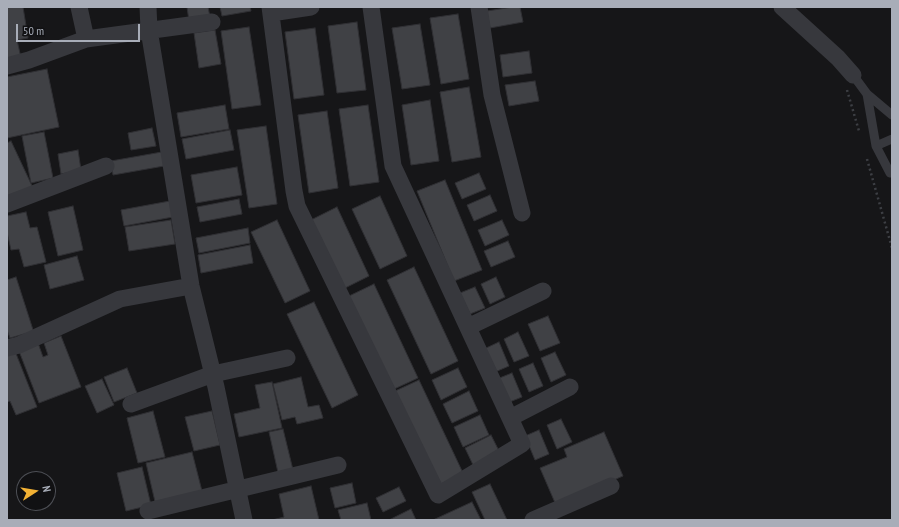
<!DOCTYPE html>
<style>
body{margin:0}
#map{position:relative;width:899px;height:527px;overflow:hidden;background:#161618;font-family:"PT Sans Narrow",sans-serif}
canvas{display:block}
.frame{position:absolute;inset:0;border:8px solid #a8adb8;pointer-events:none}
.north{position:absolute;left:16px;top:471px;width:40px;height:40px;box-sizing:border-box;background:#111113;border:1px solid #4d4f55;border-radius:50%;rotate:78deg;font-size:11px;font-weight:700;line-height:16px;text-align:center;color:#a8adb8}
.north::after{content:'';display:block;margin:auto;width:14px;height:18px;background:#f2b134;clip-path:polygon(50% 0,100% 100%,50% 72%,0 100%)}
.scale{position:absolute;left:16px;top:24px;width:124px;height:18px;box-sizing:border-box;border:2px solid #a8adb8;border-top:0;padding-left:5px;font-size:12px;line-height:14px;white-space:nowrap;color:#a8adb8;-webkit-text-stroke:3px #111113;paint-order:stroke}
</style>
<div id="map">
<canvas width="899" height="527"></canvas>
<div class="frame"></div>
<div class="north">N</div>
<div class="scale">50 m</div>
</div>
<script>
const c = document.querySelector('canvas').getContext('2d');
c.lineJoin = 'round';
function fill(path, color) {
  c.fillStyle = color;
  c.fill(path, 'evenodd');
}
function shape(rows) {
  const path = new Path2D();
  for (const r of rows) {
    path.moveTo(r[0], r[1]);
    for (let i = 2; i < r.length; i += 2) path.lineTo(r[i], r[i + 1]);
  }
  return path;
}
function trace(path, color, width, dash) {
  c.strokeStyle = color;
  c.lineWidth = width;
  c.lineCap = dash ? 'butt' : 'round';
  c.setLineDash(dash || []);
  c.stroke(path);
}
const building = shape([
 [7,7,23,7,28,38,17,40,21,58,7,61,7,7],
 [187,7,208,7,210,17,189,21,187,7],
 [220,7,250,7,251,11,222,16,220,7],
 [513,7,520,7,523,22,490,28,487,11,513,7],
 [458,14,469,79,441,84,430,18,458,14],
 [357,22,366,90,337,93,328,26,357,22],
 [420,24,430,85,402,89,392,28,420,24],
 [249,27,261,105,232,109,221,31,249,27],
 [315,28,324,95,294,99,285,32,315,28],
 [215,30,221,64,199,68,194,33,215,30],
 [529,51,532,73,503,77,500,55,529,51],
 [47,69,59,127,7,138,7,77,47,69],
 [535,81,539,101,509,106,505,85,535,81],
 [469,87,481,157,452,162,440,92,469,87],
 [430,100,439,161,411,165,402,105,430,100],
 [225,105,229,129,181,137,177,113,225,105],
 [368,105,379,182,350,186,339,109,368,105],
 [327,111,338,188,309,193,298,115,327,111],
 [266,126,277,204,249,208,237,130,266,126],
 [152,128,156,146,131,150,128,133,152,128],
 [230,130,234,150,186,159,182,139,230,130],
 [44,132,53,178,31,183,22,136,44,132],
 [11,141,33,188,7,199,7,143,11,141],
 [78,150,81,170,61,174,58,154,78,150],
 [162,152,164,166,113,175,111,161,162,152],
 [237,167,242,195,196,203,191,175,237,167],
 [479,173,486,189,462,199,455,183,479,173],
 [445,180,482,270,454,281,417,191,445,180],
 [490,195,497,211,474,221,467,205,490,195],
 [380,196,407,256,380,269,352,209,380,196],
 [239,199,242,214,200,222,197,207,239,199],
 [170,201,173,217,124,226,121,210,170,201],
 [73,206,83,250,58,256,48,212,73,206],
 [337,207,369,276,343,289,311,220,337,207],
 [26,212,30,228,37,227,46,262,24,267,19,249,11,250,7,232,7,216,26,212],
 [171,220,175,244,129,251,125,227,171,220],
 [277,220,310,291,285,303,251,232,277,220],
 [502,220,509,235,485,246,478,230,502,220],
 [248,228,250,243,199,253,196,238,248,228],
 [508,241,515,257,491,267,484,251,508,241],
 [250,245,253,263,201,273,198,255,250,245],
 [77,256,84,280,50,289,44,265,77,256],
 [414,267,458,361,431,374,387,280,414,267],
 [16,277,35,336,24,334,10,338,7,330,7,280,16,277],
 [496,277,505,297,490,304,481,284,496,277],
 [374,284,418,378,392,390,347,297,374,284],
 [475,287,485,308,470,314,460,293,475,287],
 [314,302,358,395,332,408,287,314,314,302],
 [548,316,560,343,540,351,528,324,548,316],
 [518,332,529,356,514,362,504,339,518,332],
 [61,336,81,387,39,403,19,351,38,343,43,357,48,355,44,343,61,336],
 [499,342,509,366,495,372,484,349,499,342],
 [15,351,37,407,16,415,10,401,7,402,7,354,15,351],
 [555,352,566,375,551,382,541,358,555,352],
 [533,363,543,386,529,392,519,369,533,363],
 [127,368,137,393,114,402,104,377,127,368],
 [458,368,467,387,441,400,432,380,458,368],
 [512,373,522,397,507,403,497,379,512,373],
 [301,377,308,407,319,405,323,418,297,424,295,417,282,420,273,384,301,377],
 [102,379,114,405,97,413,85,386,102,379],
 [419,380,463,473,437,486,393,392,419,380],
 [272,382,282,428,239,437,234,414,260,408,255,385,272,382],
 [469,391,478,411,452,423,443,404,469,391],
 [153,411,165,457,138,463,127,418,153,411],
 [212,411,220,445,194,451,185,417,212,411],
 [480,415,489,435,463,447,454,427,480,415],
 [561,419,572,442,557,449,547,425,561,419],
 [283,429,294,474,279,477,269,432,283,429],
 [539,430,549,454,535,460,525,436,539,430],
 [604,432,623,476,556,505,540,468,567,457,564,449,604,432],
 [491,435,501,455,474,467,465,448,491,435],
 [192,452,203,495,156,506,146,463,192,452],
 [142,467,151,505,126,511,117,473,142,467],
 [352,483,356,503,335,508,330,488,352,483],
 [490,484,507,520,485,520,472,492,490,484],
 [311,486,319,520,272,520,284,517,279,494,311,486],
 [399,487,406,501,383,512,376,498,399,487],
 [472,502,481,520,433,520,472,502],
 [367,503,371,520,341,520,338,510,367,503],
 [411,509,416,520,389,520,411,509]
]);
fill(building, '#404145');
trace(building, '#303034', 1);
trace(shape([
 [847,90,859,131],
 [867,159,892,248]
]), '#3d3f44', 2.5, [2, 3]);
trace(shape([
 [853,75,867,94,892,115],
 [867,94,876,146,892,139],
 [876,146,890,173]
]), '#37383d', 9);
trace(shape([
 [79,7,86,39],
 [148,7,149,30,191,286,216,387,244,520],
 [270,7,294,191,297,206,438,495,522,444,393,166,371,7],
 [479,7,492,95,522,213],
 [782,7,838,58,853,75],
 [271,13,311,7],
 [7,66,29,60,86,39,212,22],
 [7,204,106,166],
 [468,327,543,291],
 [7,348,19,345,120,299,191,286],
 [131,404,213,374,287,358],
 [510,418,570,387],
 [148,511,338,465],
 [533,520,611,486]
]), '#37383d', 17);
</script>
